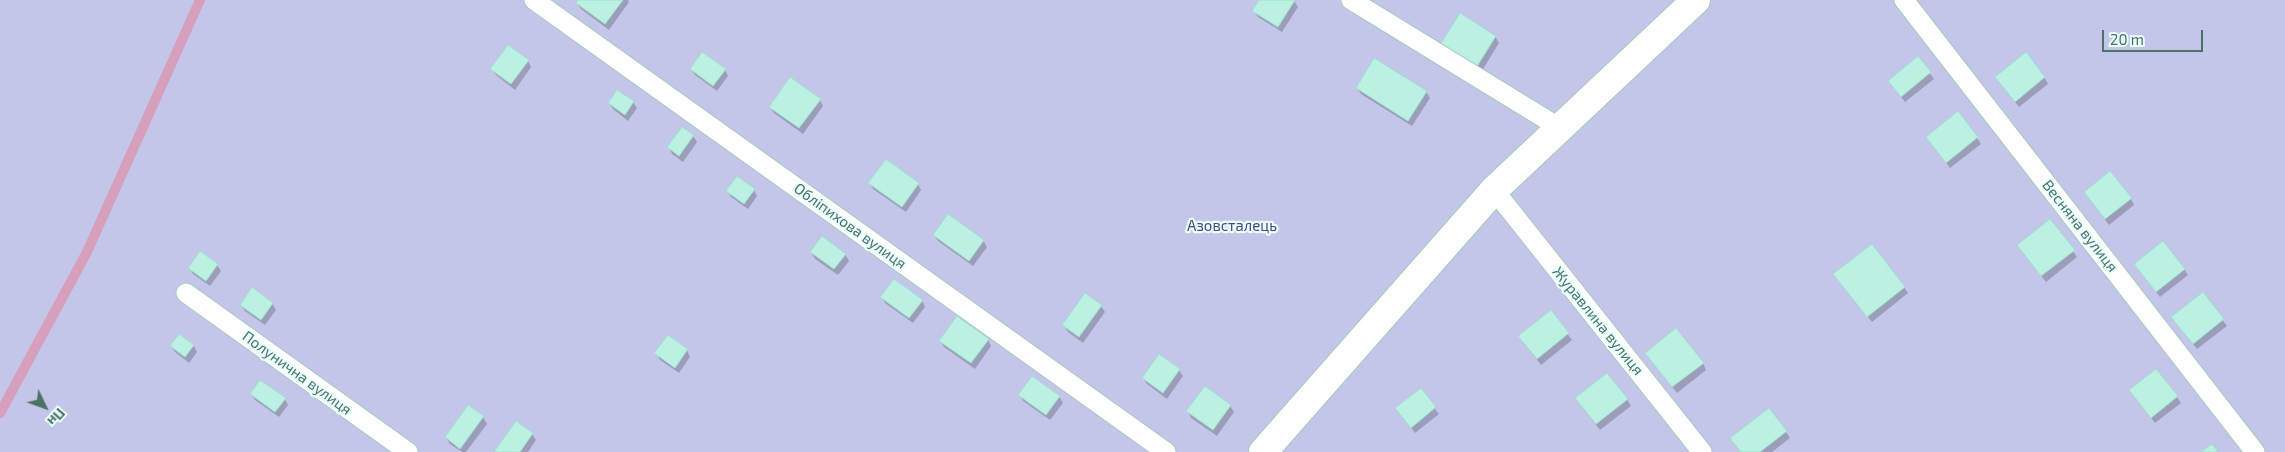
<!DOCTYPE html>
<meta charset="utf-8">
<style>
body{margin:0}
#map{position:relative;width:2285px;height:452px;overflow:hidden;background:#e4fbfa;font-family:"Exo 2",sans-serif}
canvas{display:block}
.north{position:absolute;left:20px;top:382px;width:50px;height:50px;-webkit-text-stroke:4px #eafefd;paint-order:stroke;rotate:132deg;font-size:14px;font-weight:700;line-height:20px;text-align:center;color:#4a7366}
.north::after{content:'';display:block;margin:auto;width:18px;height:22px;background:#4a7366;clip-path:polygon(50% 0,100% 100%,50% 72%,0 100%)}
.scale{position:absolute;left:2102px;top:30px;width:101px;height:22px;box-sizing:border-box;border:2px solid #4a7366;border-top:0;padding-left:6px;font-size:15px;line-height:18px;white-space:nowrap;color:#4a7366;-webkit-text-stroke:4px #eafefd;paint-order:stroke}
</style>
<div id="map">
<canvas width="2285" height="452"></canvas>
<div class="north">Пн</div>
<div class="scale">20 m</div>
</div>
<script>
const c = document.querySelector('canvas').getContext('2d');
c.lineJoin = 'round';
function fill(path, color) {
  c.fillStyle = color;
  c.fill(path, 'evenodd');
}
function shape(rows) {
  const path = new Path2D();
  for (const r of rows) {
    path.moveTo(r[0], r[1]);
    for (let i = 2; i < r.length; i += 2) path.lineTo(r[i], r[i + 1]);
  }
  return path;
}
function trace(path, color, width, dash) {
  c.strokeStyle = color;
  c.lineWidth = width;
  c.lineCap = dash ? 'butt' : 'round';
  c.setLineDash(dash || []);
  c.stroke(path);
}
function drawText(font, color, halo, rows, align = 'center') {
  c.font = font + ' "Exo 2",sans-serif';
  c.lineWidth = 4.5;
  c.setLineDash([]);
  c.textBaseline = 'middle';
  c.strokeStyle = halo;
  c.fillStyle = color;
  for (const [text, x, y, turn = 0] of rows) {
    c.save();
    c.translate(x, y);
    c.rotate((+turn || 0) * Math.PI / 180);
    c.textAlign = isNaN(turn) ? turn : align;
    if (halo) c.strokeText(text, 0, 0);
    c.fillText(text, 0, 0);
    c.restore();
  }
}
fill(shape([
 [0,0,2285,0,2285,452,0,452]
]), '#c3c6e8');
fill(shape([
 [579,0,628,0,629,2,609,30,581,9,577,3],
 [1261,0,1294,1,1298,7,1282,32,1258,17,1254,11],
 [1495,36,1499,43,1480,74,1445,52],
 [1918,58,1934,79,1905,102,1893,87],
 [528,61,531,67,515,90,496,75,492,69],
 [691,69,725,70,728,76,717,91,695,75],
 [2044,77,2048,84,2019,107,2000,83],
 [1357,88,1426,92,1430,98,1412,126,1361,94],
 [618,91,633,102,637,108,628,121,613,109,609,103],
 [820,100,823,106,803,134,774,113,770,107],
 [693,136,697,142,683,162,672,154,669,147],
 [1927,137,1977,138,1981,144,1950,168],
 [870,183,918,184,921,190,906,212,873,189],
 [754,190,757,196,748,209,731,197,728,191],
 [2085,193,2131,199,2134,205,2109,225],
 [934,235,983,240,987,247,973,266,938,241],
 [2018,245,2073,251,2077,257,2046,282],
 [811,252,845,254,849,261,838,275,815,259],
 [200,253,217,265,221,271,210,286,193,274,190,268],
 [2184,269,2188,275,2160,297,2139,270],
 [1839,281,1904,287,1908,293,1872,322],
 [2203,294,2227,326,2197,349,2176,323],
 [882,297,922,300,925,307,913,323,885,303],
 [272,303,276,310,265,325,245,311,241,305],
 [1101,306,1105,312,1083,343,1068,332,1064,326],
 [1551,312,1572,340,1541,365,1524,343],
 [988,339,991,346,975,369,944,347,940,341],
 [171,346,194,346,197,352,189,363,175,352],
 [687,350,690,357,679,373,660,360,656,353],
 [1650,359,1703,363,1706,370,1677,393],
 [1179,370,1183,376,1167,399,1147,384,1143,378],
 [1420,390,1439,414,1415,433,1397,409],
 [2131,391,2177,397,2181,403,2155,423],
 [251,394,285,399,288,405,279,417,255,400],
 [1020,395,1059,396,1063,403,1050,420,1023,401],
 [1627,399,1631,406,1600,430,1581,405],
 [1230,406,1234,412,1217,436,1191,418,1188,411],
 [483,417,487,424,466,452,462,452,450,444,446,437],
 [517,423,532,434,536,440,528,452,495,452],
 [1786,432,1790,438,1772,452,1741,452,1732,439]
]), '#0003');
trace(shape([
 [0,413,87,252,200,0]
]), '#d69fbc', 10);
const building = shape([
 [578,0,623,0,605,24,576,3,578,0],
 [1259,0,1295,0,1278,27,1252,11,1259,0],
 [1460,13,1496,36,1476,68,1440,45,1460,13],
 [508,45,529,60,511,84,490,69,508,45],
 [702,52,726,69,713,86,690,69,702,52],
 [2026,52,2045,77,2015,102,1995,77,2026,52],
 [1918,56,1931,72,1901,97,1888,81,1918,56],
 [1374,58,1427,91,1408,121,1356,88,1374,58],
 [790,77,821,99,799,128,769,107,790,77],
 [617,90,634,101,625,115,608,103,617,90],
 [1958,111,1978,137,1946,163,1926,137,1958,111],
 [682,127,694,135,679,156,667,147,682,127],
 [886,159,919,183,902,207,868,183,886,159],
 [2110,171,2132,198,2105,219,2084,192,2110,171],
 [737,176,755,189,744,204,726,191,737,176],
 [948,214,984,240,969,261,933,235,948,214],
 [2050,219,2075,250,2041,276,2017,245,2050,219],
 [822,236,846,254,834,269,810,252,822,236],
 [2163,241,2185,269,2156,292,2134,264,2163,241],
 [1872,244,1905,287,1867,317,1833,274,1872,244],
 [200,251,218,264,206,281,188,268,200,251],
 [894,279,923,300,909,318,880,297,894,279],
 [252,287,273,303,261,320,240,305,252,287],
 [2203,292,2224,319,2193,344,2171,317,2203,292],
 [1085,293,1102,305,1079,337,1062,325,1085,293],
 [1551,310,1569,333,1537,359,1518,336,1551,310],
 [957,316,989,339,971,363,939,341,957,316],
 [1676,328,1704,363,1672,387,1645,353,1676,328],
 [179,334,194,345,185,357,170,346,179,334],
 [668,335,688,349,675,368,654,353,668,335],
 [1159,354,1180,369,1163,393,1142,378,1159,354],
 [2156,369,2178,396,2151,418,2129,390,2156,369],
 [1607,373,1628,399,1596,424,1575,398,1607,373],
 [1032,376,1060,396,1046,415,1018,395,1032,376],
 [260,380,286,398,275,412,250,394,260,380],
 [1205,386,1231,405,1213,430,1186,411,1205,386],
 [1421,388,1436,407,1411,428,1395,408,1421,388],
 [468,405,484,416,460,449,445,437,468,405],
 [1769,408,1787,431,1760,452,1741,452,1730,438,1769,408],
 [516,421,533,433,520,452,494,452,516,421],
 [2212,444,2218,452,2201,452,2212,444]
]);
fill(building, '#bcf0e2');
trace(building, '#9de2ce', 1);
const service = shape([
 [534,0,1166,452],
 [1351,0,1560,128],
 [1904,0,2255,452],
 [1494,190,1702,452],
 [186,293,408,452]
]);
const minor = shape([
 [1263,452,1494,190,1696,0]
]);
trace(service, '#a8cac2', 21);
trace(minor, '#a8cac2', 30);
trace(service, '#fff', 19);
trace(minor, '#fff', 28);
drawText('15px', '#4a7366', '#eafefd', [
 ["Обліпихова вулиця",850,226,36],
 ["Весняна вулиця",2080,226,52],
 ["Журавлина вулиця",1598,321,51],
 ["Полунична вулиця",297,373,36]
]);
drawText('15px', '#4a4884', '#eafefd', [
 ["Азовсталець",1232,226]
]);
</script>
